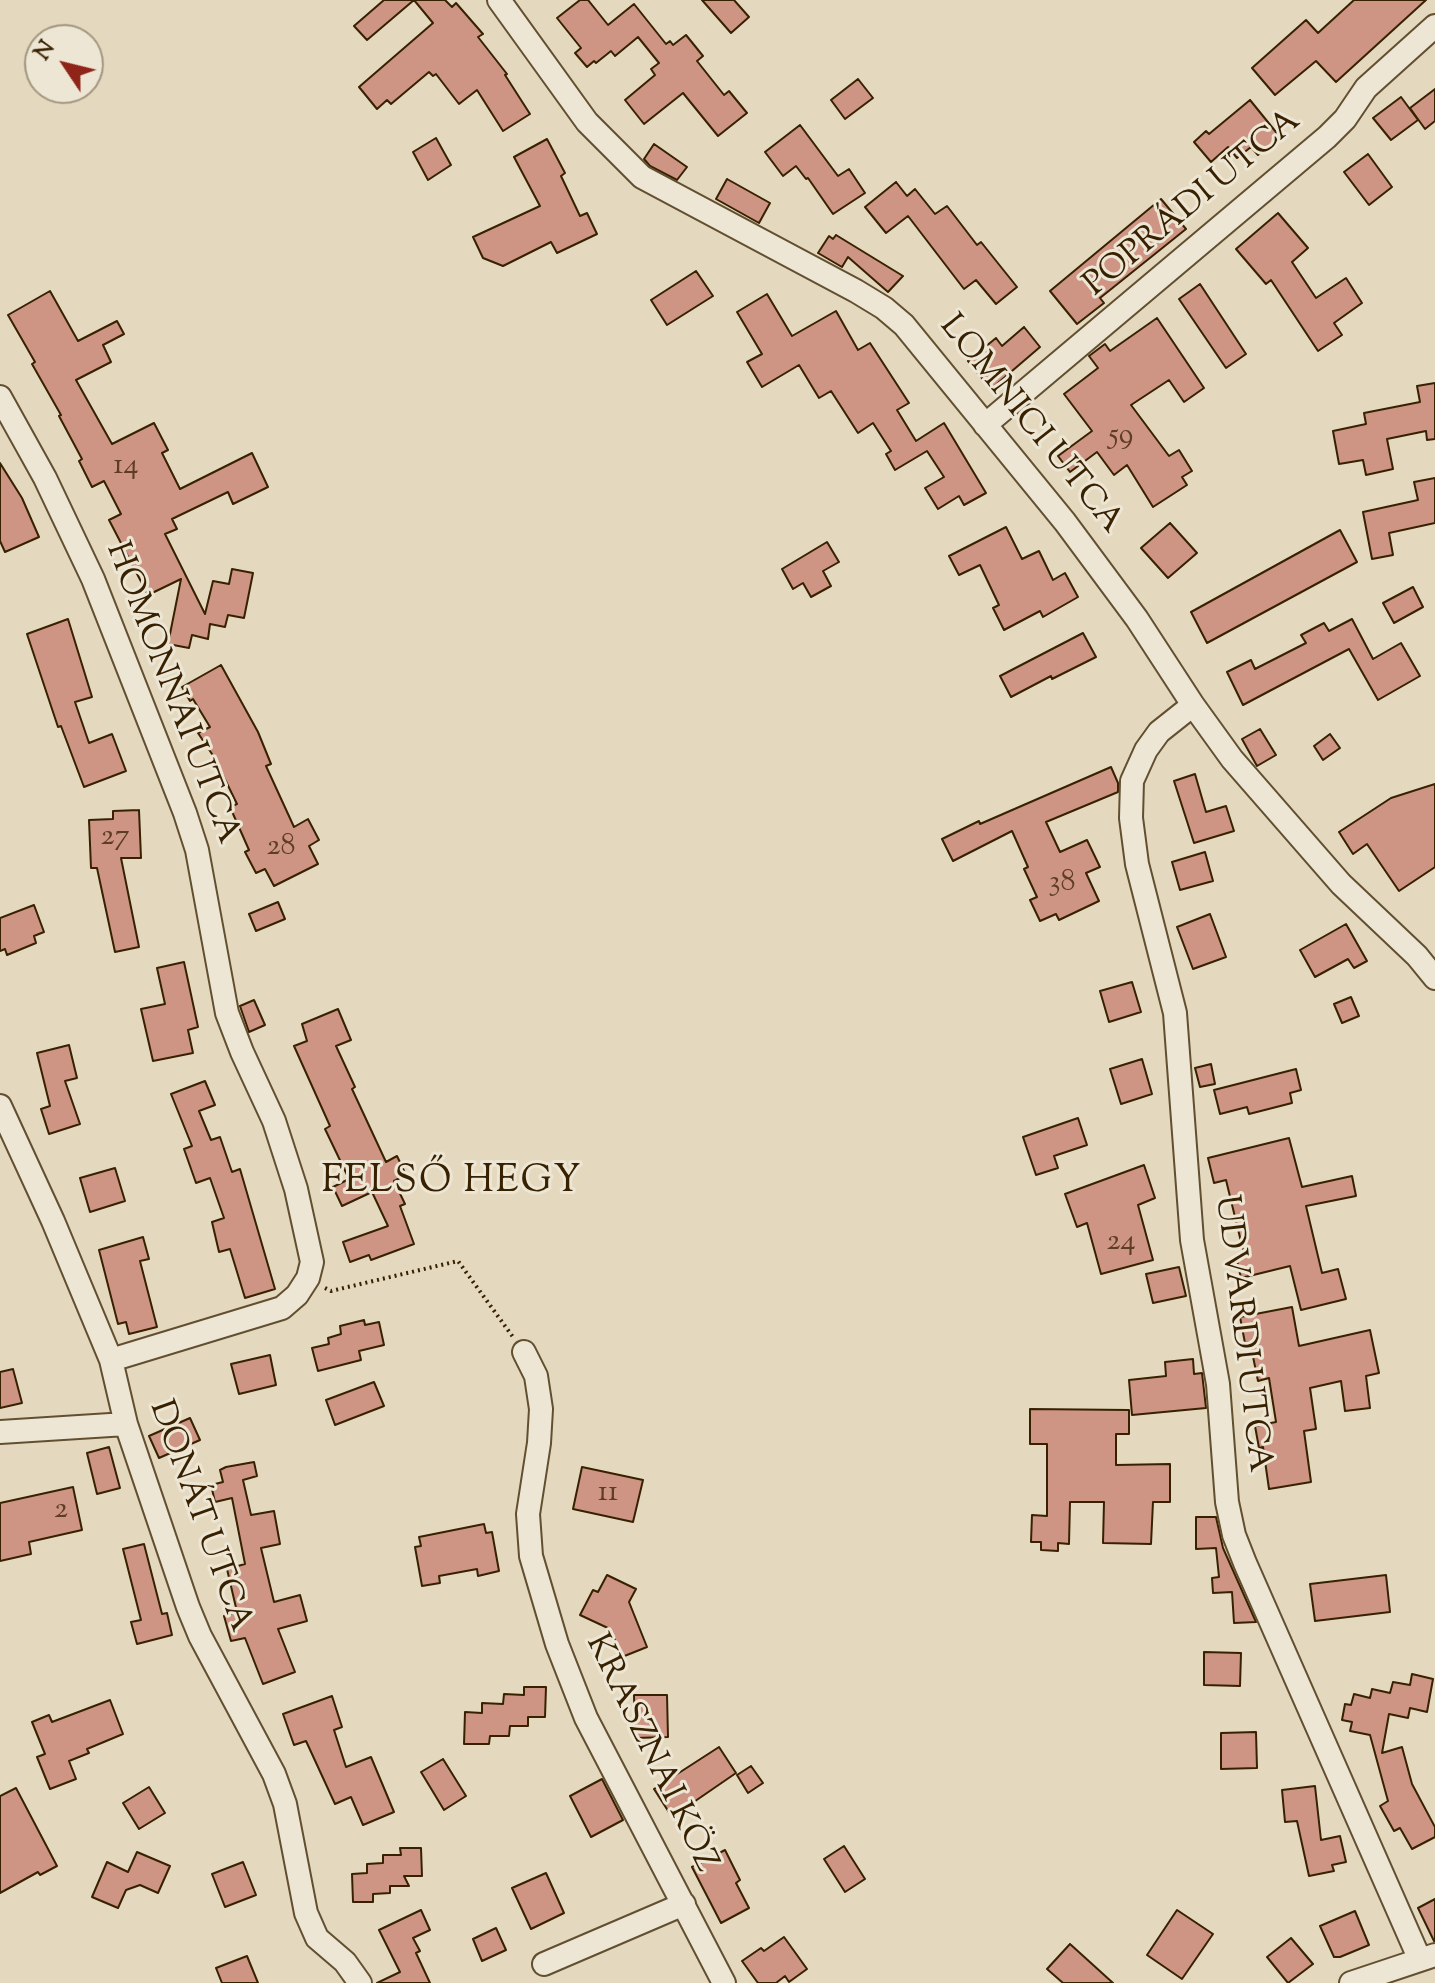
<!DOCTYPE html>
<meta charset="utf-8">
<style>
body{margin:0}
#map{position:relative;width:1435px;height:1983px;overflow:hidden;background:#e4d9bf;font-family:"Sorts Mill Goudy",serif}
canvas{display:block}
.north{position:absolute;left:24px;top:24px;width:80px;height:80px;box-sizing:border-box;background:#ede6d5;border:2px solid #a49780;border-radius:50%;rotate:305deg;font-size:22px;font-weight:700;line-height:32px;text-align:center;color:#372101}
.north::after{content:'';display:block;margin:auto;width:28px;height:36px;background:#8f2418;clip-path:polygon(50% 0,100% 100%,50% 72%,0 100%)}
</style>
<div id="map">
<canvas width="1435" height="1983"></canvas>
<div class="north">N</div>
</div>
<script>
const c = document.querySelector('canvas').getContext('2d');
c.lineJoin = 'round';
function fill(path, color) {
  c.fillStyle = color;
  c.fill(path, 'evenodd');
}
function shape(rows) {
  const path = new Path2D();
  for (const r of rows) {
    path.moveTo(r[0], r[1]);
    for (let i = 2; i < r.length; i += 2) path.lineTo(r[i], r[i + 1]);
  }
  return path;
}
function trace(path, color, width, dash) {
  c.strokeStyle = color;
  c.lineWidth = width;
  c.lineCap = dash ? 'butt' : 'round';
  c.setLineDash(dash || []);
  c.stroke(path);
}
function drawText(font, color, halo, rows, align = 'center') {
  c.font = font + ' "Sorts Mill Goudy",serif';
  c.lineWidth = 6;
  c.setLineDash([]);
  c.textBaseline = 'middle';
  c.strokeStyle = halo;
  c.fillStyle = color;
  for (const [text, x, y, turn = 0] of rows) {
    c.save();
    c.translate(x, y);
    c.rotate((+turn || 0) * Math.PI / 180);
    c.textAlign = isNaN(turn) ? turn : align;
    if (halo) c.strokeText(text, 0, 0);
    c.fillText(text, 0, 0);
    c.restore();
  }
}
const building = shape([
 [384,0,445,0,452,7,456,3,483,34,478,37,507,74,505,75,530,114,503,131,477,90,459,104,436,74,433,76,429,72,391,104,387,100,377,109,359,87,433,23,414,0,367,40,354,26,384,0],
 [580,0,588,0,608,25,634,4,666,44,670,41,673,45,686,35,703,56,697,61,724,95,729,91,747,113,718,136,683,93,644,124,625,100,655,75,651,69,659,63,638,37,615,56,611,51,596,63,594,61,587,67,575,53,581,48,557,18,580,0],
 [702,0,734,0,749,17,731,33,702,0],
 [1354,0,1426,0,1336,82,1316,61,1275,95,1252,68,1306,20,1318,33,1354,0],
 [858,79,873,98,845,119,831,100,858,79],
 [1435,89,1435,121,1425,129,1410,108,1435,89],
 [1401,97,1418,120,1391,140,1373,118,1401,97],
 [1250,100,1280,137,1258,155,1251,147,1237,158,1228,147,1211,162,1194,142,1206,131,1209,134,1250,100],
 [800,125,838,176,849,169,865,193,833,214,808,178,806,179,796,166,783,176,765,152,800,125],
 [436,138,451,165,428,180,413,152,436,138],
 [547,139,565,173,561,176,580,216,587,213,597,234,557,253,551,242,503,266,483,258,473,237,540,206,514,157,547,139],
 [654,144,687,167,677,180,650,166,644,159,654,144],
 [1368,154,1392,187,1369,205,1344,172,1368,154],
 [727,179,770,203,759,223,716,199,727,179],
 [896,182,907,196,915,189,935,214,947,206,977,245,981,242,1017,287,996,304,976,280,964,289,908,216,886,233,865,207,896,182],
 [1161,199,1186,229,1100,298,1104,303,1077,324,1050,291,1161,199],
 [1278,213,1308,248,1292,262,1316,298,1346,278,1362,303,1334,323,1342,335,1318,351,1271,280,1266,284,1236,249,1278,213],
 [836,235,903,276,888,292,848,257,842,267,818,253,829,236,833,239,836,235],
 [696,271,713,296,667,325,651,300,696,271],
 [1200,284,1246,354,1226,368,1179,299,1200,284],
 [50,291,78,341,117,321,124,334,103,345,111,362,76,380,112,444,154,423,168,450,162,453,180,489,252,453,268,487,233,504,228,492,172,519,177,529,165,534,205,614,213,581,229,584,232,569,253,573,244,618,228,615,225,627,210,624,208,639,192,635,189,648,168,644,181,579,148,595,109,520,121,514,104,481,92,487,79,461,82,459,59,416,61,415,32,364,35,362,8,315,50,291],
 [767,294,792,336,836,311,858,350,870,343,909,403,897,410,916,441,944,423,986,493,964,505,959,496,938,509,925,488,944,477,927,451,895,470,886,454,891,451,873,423,858,433,831,391,819,398,799,365,762,387,747,362,762,354,737,312,767,294],
 [1157,318,1204,388,1184,402,1169,380,1131,405,1169,456,1179,450,1192,471,1182,477,1187,485,1153,507,1127,465,1114,475,1097,452,1070,472,1058,456,1092,431,1064,394,1098,368,1089,356,1105,344,1110,351,1157,318],
 [1024,327,1040,347,991,389,968,361,996,338,1002,346,1024,327],
 [1435,383,1435,439,1427,440,1426,431,1387,439,1393,469,1366,475,1363,460,1339,464,1333,431,1366,424,1364,413,1420,402,1417,386,1435,383],
 [0,463,22,498,39,537,5,552,0,541,0,463],
 [1435,478,1435,523,1389,533,1393,555,1372,559,1363,512,1418,500,1414,482,1435,478],
 [1170,523,1197,553,1168,578,1141,548,1170,523],
 [1006,527,1022,559,1039,551,1053,580,1065,573,1078,597,1043,617,1040,611,1004,630,993,608,999,605,980,565,959,575,949,556,1006,527],
 [1340,530,1357,562,1207,643,1191,612,1340,530],
 [827,542,839,562,823,571,831,586,811,597,803,583,793,589,782,569,827,542],
 [1413,587,1423,607,1394,623,1383,603,1413,587],
 [68,619,92,697,75,702,89,743,112,734,126,771,84,787,61,726,58,727,27,634,68,619],
 [1352,619,1373,659,1401,643,1420,676,1378,700,1349,649,1243,705,1227,672,1251,660,1255,669,1306,643,1301,635,1324,623,1329,631,1352,619],
 [1083,633,1096,657,1052,679,1051,676,1011,697,1000,676,1083,633],
 [221,665,258,732,271,764,266,766,294,827,308,819,319,840,309,846,318,864,274,886,265,869,256,873,245,852,249,850,230,807,237,804,214,757,198,733,210,727,193,699,190,701,182,687,221,665],
 [1260,729,1276,755,1257,766,1242,739,1260,729],
 [1330,734,1340,748,1323,760,1314,746,1330,734],
 [1111,767,1118,783,1118,792,1046,822,1060,852,1087,840,1100,867,1086,873,1099,901,1059,920,1056,914,1040,921,1030,900,1037,897,1024,869,1028,867,1012,831,953,861,942,839,979,821,980,824,1111,767],
 [1195,774,1206,812,1226,806,1234,831,1194,843,1174,781,1195,774],
 [1435,784,1435,867,1399,891,1367,844,1353,854,1339,832,1391,798,1435,784],
 [139,810,141,858,121,858,139,947,115,952,97,868,91,868,89,820,113,819,113,811,139,810],
 [1205,852,1213,881,1180,890,1172,862,1205,852],
 [278,902,285,919,256,931,249,914,278,902],
 [34,905,44,932,34,936,36,943,7,955,5,949,0,951,0,918,34,905],
 [1210,914,1226,957,1193,969,1177,927,1210,914],
 [1346,924,1367,961,1354,968,1348,959,1315,977,1300,950,1346,924],
 [184,962,198,1027,188,1030,193,1053,153,1061,141,1009,165,1004,157,968,184,962],
 [1132,982,1141,1012,1109,1022,1100,991,1132,982],
 [1351,997,1359,1016,1342,1023,1334,1004,1351,997],
 [254,1000,265,1025,249,1032,240,1006,254,1000],
 [338,1009,351,1040,336,1046,355,1087,352,1089,386,1162,397,1156,406,1175,394,1181,405,1204,400,1206,414,1244,371,1260,369,1255,350,1262,343,1242,388,1226,372,1192,342,1206,333,1187,349,1179,325,1129,330,1126,294,1046,307,1041,302,1024,338,1009],
 [69,1045,77,1078,65,1081,80,1124,49,1134,41,1109,50,1106,37,1053,69,1045],
 [1142,1059,1152,1094,1121,1104,1110,1069,1142,1059],
 [1211,1064,1215,1084,1200,1087,1195,1068,1211,1064],
 [1296,1069,1301,1090,1290,1093,1292,1103,1249,1114,1247,1107,1220,1114,1214,1090,1296,1069],
 [205,1081,215,1105,199,1111,211,1140,220,1137,232,1172,240,1169,275,1289,245,1298,230,1249,219,1252,212,1222,224,1218,210,1178,196,1183,184,1149,192,1146,171,1094,205,1081],
 [1078,1118,1087,1145,1054,1156,1058,1168,1036,1175,1023,1137,1078,1118],
 [1289,1138,1302,1187,1352,1176,1356,1196,1306,1206,1322,1273,1338,1269,1346,1299,1301,1310,1290,1266,1241,1278,1236,1256,1244,1254,1226,1180,1214,1183,1208,1158,1289,1138],
 [1144,1165,1155,1198,1138,1205,1153,1260,1101,1274,1087,1223,1077,1227,1065,1194,1144,1165],
 [115,1168,125,1201,90,1212,80,1178,115,1168],
 [143,1237,149,1259,140,1261,157,1327,129,1334,126,1322,118,1324,99,1250,143,1237],
 [1179,1267,1186,1296,1153,1303,1146,1274,1179,1267],
 [1292,1307,1299,1346,1370,1330,1379,1373,1366,1376,1370,1408,1345,1411,1341,1381,1310,1388,1316,1429,1304,1431,1311,1482,1269,1489,1263,1447,1259,1448,1255,1426,1276,1422,1269,1378,1258,1381,1250,1342,1245,1343,1240,1317,1292,1307],
 [364,1320,365,1325,379,1322,384,1345,359,1351,361,1360,318,1371,312,1348,329,1344,328,1338,341,1334,340,1326,364,1320],
 [270,1355,276,1385,239,1394,231,1364,270,1355],
 [1193,1359,1194,1374,1202,1373,1206,1408,1132,1415,1129,1380,1166,1376,1165,1362,1193,1359],
 [13,1369,22,1403,0,1408,0,1372,13,1369],
 [374,1382,384,1406,335,1425,326,1400,374,1382],
 [1030,1409,1129,1410,1129,1434,1116,1434,1116,1465,1170,1464,1170,1502,1153,1502,1151,1544,1103,1543,1104,1502,1070,1502,1069,1544,1058,1543,1058,1551,1041,1550,1041,1542,1031,1542,1032,1515,1047,1516,1047,1444,1030,1444,1030,1409],
 [190,1418,200,1440,159,1458,149,1436,190,1418],
 [109,1447,120,1488,97,1494,87,1453,109,1447],
 [254,1462,257,1476,243,1480,251,1515,274,1511,280,1544,261,1548,274,1602,300,1595,307,1621,278,1629,295,1672,263,1684,245,1638,231,1641,224,1616,237,1612,227,1569,245,1564,232,1498,215,1502,211,1485,223,1482,220,1470,226,1467,254,1462],
 [582,1467,643,1480,633,1522,573,1509,582,1467],
 [73,1487,82,1530,29,1542,31,1554,0,1561,0,1503,73,1487],
 [1196,1517,1216,1517,1223,1548,1256,1622,1234,1623,1232,1592,1213,1593,1212,1578,1219,1577,1216,1548,1196,1549,1196,1517],
 [484,1524,486,1533,492,1532,499,1571,478,1576,477,1569,439,1576,440,1583,422,1586,415,1547,421,1546,419,1537,484,1524],
 [144,1544,162,1614,167,1613,172,1635,137,1644,131,1622,141,1620,123,1549,144,1544],
 [607,1575,636,1589,629,1602,647,1647,622,1657,610,1629,580,1615,593,1590,598,1592,607,1575],
 [1386,1575,1390,1612,1315,1621,1310,1584,1386,1575],
 [1204,1652,1241,1653,1240,1686,1204,1685,1204,1652],
 [1412,1674,1433,1679,1427,1712,1410,1708,1408,1718,1389,1714,1382,1753,1402,1747,1412,1784,1435,1827,1435,1837,1412,1849,1400,1828,1394,1831,1380,1806,1388,1801,1370,1735,1350,1731,1352,1722,1342,1720,1345,1704,1351,1705,1354,1694,1370,1698,1372,1689,1390,1693,1393,1682,1410,1685,1412,1674],
 [524,1687,546,1687,545,1717,528,1717,528,1726,510,1726,509,1736,490,1736,489,1744,464,1744,465,1712,482,1713,482,1703,503,1704,504,1694,524,1695,524,1687],
 [634,1695,667,1695,668,1737,635,1738,634,1695],
 [332,1696,342,1727,334,1730,346,1767,371,1757,394,1812,363,1825,351,1797,335,1804,306,1741,294,1745,283,1714,332,1696],
 [110,1700,123,1734,87,1749,89,1753,69,1761,76,1779,50,1789,37,1757,45,1754,32,1722,49,1715,52,1722,110,1700],
 [1256,1732,1257,1768,1221,1769,1221,1733,1256,1732],
 [719,1747,736,1773,672,1817,654,1789,719,1747],
 [443,1759,466,1796,444,1810,421,1772,443,1759],
 [751,1766,763,1783,748,1793,737,1775,751,1766],
 [602,1779,623,1820,591,1837,570,1796,602,1779],
 [1315,1786,1321,1840,1340,1836,1346,1862,1332,1865,1334,1871,1309,1876,1297,1821,1285,1822,1282,1790,1315,1786],
 [149,1787,165,1813,139,1829,123,1803,149,1787],
 [16,1788,57,1866,40,1875,38,1872,0,1893,0,1796,16,1788],
 [844,1846,865,1879,845,1892,824,1859,844,1846],
 [400,1848,421,1848,422,1876,404,1876,409,1886,390,1886,390,1893,373,1894,373,1902,353,1902,352,1874,367,1873,367,1864,383,1863,383,1855,401,1855,400,1848],
 [725,1850,740,1880,736,1883,749,1908,721,1923,692,1867,725,1850],
 [137,1852,170,1866,158,1893,140,1885,126,1890,118,1908,92,1897,107,1862,128,1872,137,1852],
 [243,1862,256,1895,225,1907,212,1874,243,1862],
 [546,1873,564,1913,531,1929,512,1888,546,1873],
 [1435,1899,1435,1941,1434,1941,1418,1908,1435,1899],
 [421,1910,430,1930,413,1938,420,1951,416,1953,430,1983,377,1983,400,1972,379,1930,421,1910],
 [1177,1910,1213,1934,1182,1979,1147,1955,1177,1910],
 [1355,1911,1369,1945,1340,1957,1334,1957,1320,1926,1355,1911],
 [496,1928,506,1950,482,1961,473,1939,496,1928],
 [784,1937,807,1969,789,1982,785,1976,776,1983,758,1983,742,1961,761,1948,764,1951,784,1937],
 [1291,1938,1313,1964,1288,1983,1267,1957,1291,1938],
 [1070,1944,1113,1983,1063,1983,1047,1969,1070,1944],
 [247,1956,258,1983,222,1983,216,1968,247,1956]
]);
fill(building, '#ce9484');
trace(building, '#372101', 2);
const minor = shape([
 [499,0,587,122,642,177,856,291,884,308,904,325,1065,522,1137,619,1193,705,1232,759,1341,884,1417,956,1435,978],
 [0,397,45,478,93,579,185,813,197,850,227,1013,242,1052,274,1121,296,1189,312,1262,308,1278,297,1295,282,1308,111,1360],
 [985,425,1327,137,1345,119,1366,88,1435,26],
 [1193,705,1159,732,1146,750,1132,781,1131,818,1137,864,1175,1013,1192,1240,1218,1384,1227,1502,1234,1535,1245,1563,1420,1960],
 [0,1106,53,1221,111,1360,126,1424,188,1607,200,1636,274,1774,285,1804,306,1913,317,1938,345,1962,360,1983],
 [524,1352,536,1376,541,1409,539,1443,528,1514,531,1556,557,1644,586,1718,724,1983],
 [0,1432,126,1424],
 [544,1964,684,1904],
 [1351,1983,1435,1955]
]);
trace(minor, '#624f30', 26);
trace(shape([
 [325,1288,331,1291,458,1261,513,1337]
]), '#372101', 4, [2, 4]);
trace(minor, '#ede6d5', 22);
drawText('30px', '#5d3e22', null, [
 ["59",1121,438],
 ["14",126,468],
 ["27",115,839],
 ["28",281,849],
 ["38",1062,885],
 ["24",1121,1244],
 ["11",608,1495],
 ["2",61,1512]
]);
drawText('34px', '#372101', '#ede6d5', [
 ["POPRÁDI UTCA",1194,205,-40],
 ["LOMNICI UTCA",1029,426,51],
 ["HOMONNAI UTCA",170,694,69],
 ["UDVARDI UTCA",1240,1334,83],
 ["DONÁT UTCA",198,1517,70],
 ["KRASZNAI KÖZ",649,1754,64]
]);
c.letterSpacing = '2px';
drawText('38px', '#372101', '#ede6d5', [
 ["FELSŐ HEGY",452,1185]
]);
c.letterSpacing = '0px';
</script>
